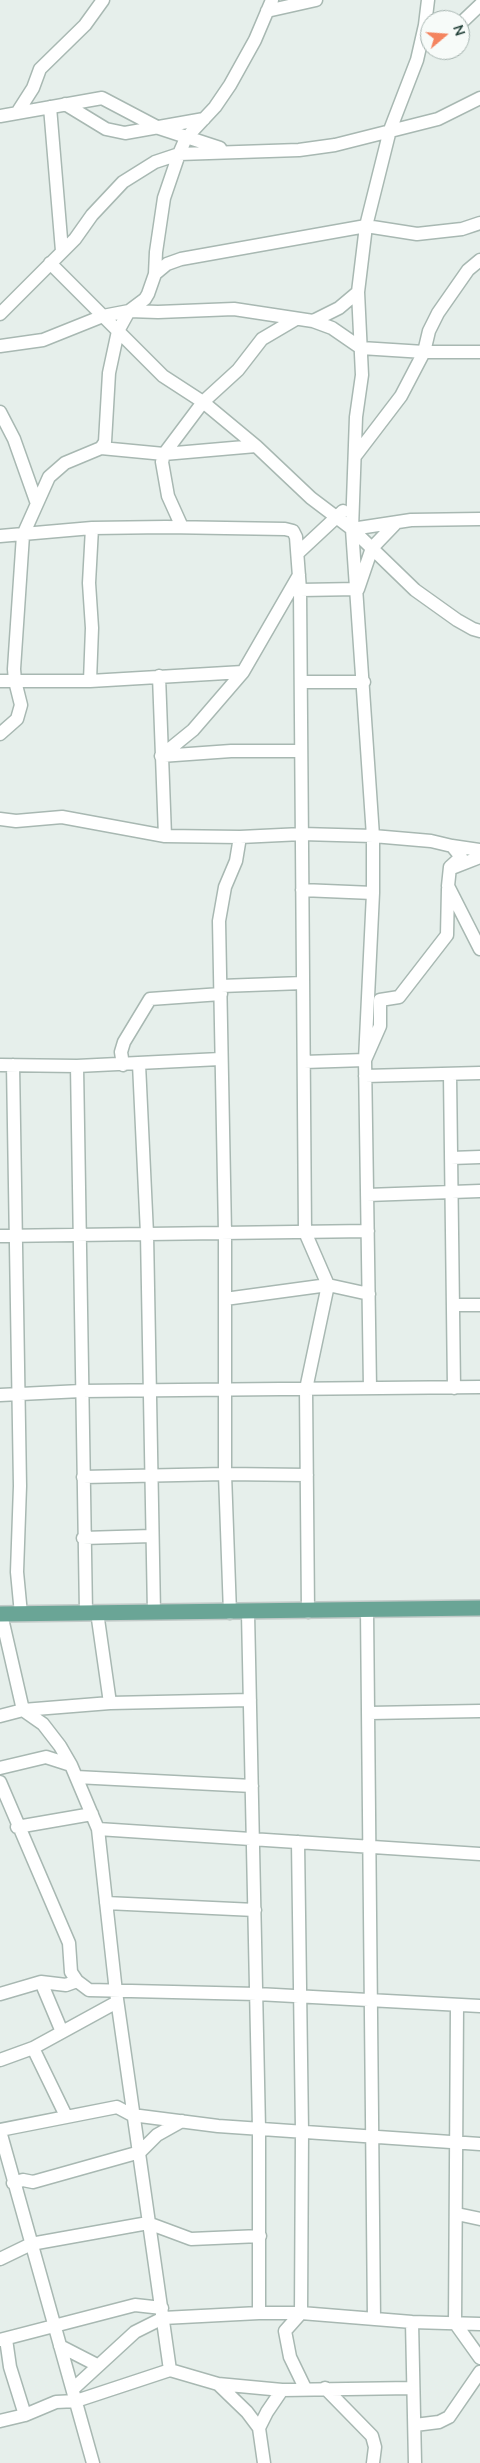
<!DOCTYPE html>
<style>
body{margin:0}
#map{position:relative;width:480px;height:2463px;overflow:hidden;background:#e6efeb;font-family:"Nunito Sans",sans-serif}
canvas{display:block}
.north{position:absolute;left:420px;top:10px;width:50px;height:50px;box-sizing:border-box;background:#f7fbf9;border:1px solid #a3b1ad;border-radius:50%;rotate:72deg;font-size:14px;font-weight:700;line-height:20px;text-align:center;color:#24423a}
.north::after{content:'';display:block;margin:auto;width:18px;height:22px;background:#f4845f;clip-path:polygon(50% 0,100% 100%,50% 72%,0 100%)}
</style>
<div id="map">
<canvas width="480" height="2463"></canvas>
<div class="north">N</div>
</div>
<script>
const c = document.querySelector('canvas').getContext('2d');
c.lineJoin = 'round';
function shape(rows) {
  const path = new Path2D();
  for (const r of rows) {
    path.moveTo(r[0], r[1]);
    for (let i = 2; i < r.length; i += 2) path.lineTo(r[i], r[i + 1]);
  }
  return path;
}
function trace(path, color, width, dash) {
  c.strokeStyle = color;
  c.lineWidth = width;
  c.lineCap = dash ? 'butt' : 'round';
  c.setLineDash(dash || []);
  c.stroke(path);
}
const minor = shape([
 [267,11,316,0],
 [460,24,480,5],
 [65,104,106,129,125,133,204,119],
 [50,107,62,251],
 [17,113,33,88,40,69,85,25,103,0],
 [0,116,102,98,159,128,220,148],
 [50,263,163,376,203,402,256,446,311,498,352,529,415,590,457,620,473,629,480,631],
 [155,274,167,264,181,259,366,226,417,234,462,229,480,223],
 [0,314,75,239,92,215,123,182,155,162,179,154,299,150,335,145,438,119,480,98],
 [313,321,339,308,358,292],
 [0,346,43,340,103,316,129,311,158,312,234,309,313,321,332,328,361,348,424,352,480,352],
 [0,412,14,439,36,501],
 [101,448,164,454,256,446],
 [356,455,401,396,424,352,429,331,438,313,468,270,480,260],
 [182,527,168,496,162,462,164,454,203,402,238,370,262,339,296,319],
 [352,529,411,520,480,519],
 [0,536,92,528,166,527,285,529,293,531,296,537,300,590,305,1232,328,1285,306,1389,308,1612],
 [299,552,343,511],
 [300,590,358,589,372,548,395,524],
 [159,676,165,836],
 [0,681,90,681,243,672],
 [90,681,92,628,89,583,92,528],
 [301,682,364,682],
 [0,734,17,719,21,705,15,681,14,669,23,535,49,477,65,463,101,448,105,442,109,373,118,331,129,311,145,299,148,294,155,274,156,252,164,198,179,154,186,138,215,107,230,85,255,40,272,0],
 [161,756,193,730,243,672,299,575],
 [161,756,231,751,301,751],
 [0,819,16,821,62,817,165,836,240,837,302,834,373,836,431,841,452,846,461,857,450,867,448,886,480,949],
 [452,846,480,850],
 [452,868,480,857],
 [302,890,373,893],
 [221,986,303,983],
 [304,1062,365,1060,380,1026,380,1000,399,997,447,935,448,889],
 [139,1064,147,1234,154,1613],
 [0,1065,77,1066,220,1059],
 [13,1065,20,1486,17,1572,21,1614],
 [123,1065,121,1052,124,1042,150,999,221,994],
 [77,1066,86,1613],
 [450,1075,454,1388],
 [365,1076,480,1073],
 [451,1158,480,1157],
 [367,1195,480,1191],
 [0,1236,368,1231],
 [225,1299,328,1285,369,1294],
 [453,1305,480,1305],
 [370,1388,365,1060,373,893,373,836,352,529,356,417,362,375,358,292,366,226,390,130,417,60,425,25,428,0],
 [0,1395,81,1391,480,1387],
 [83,1477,225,1474,307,1475],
 [83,1538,152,1536],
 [367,1610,374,2319],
 [97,1612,110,1703],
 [230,1613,225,1474,225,1233,219,921,225,887,236,861,240,837],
 [248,1613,259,2128,259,2313],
 [1,1614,23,1710,43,1724,60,1746,71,1765,98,1829,116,1992,170,2370],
 [369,1713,480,1711],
 [0,1716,23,1710,110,1703,250,1700],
 [0,1768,46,1757,71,1765],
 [76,1777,252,1786],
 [0,1782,69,1943,71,1972,77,1981],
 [17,1827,92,1814],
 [98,1829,480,1854],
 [298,1842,302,2131,301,2313,285,2331,290,2357,305,2388],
 [106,1903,255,1910],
 [41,1982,62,2032],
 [0,1994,41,1982,66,1985,77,1981,89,1990,257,1994,480,2006],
 [457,2005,455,2323,480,2358],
 [33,2048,66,2116],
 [0,2060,33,2048,117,2002],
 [0,2130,117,2107,132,2115,218,2126,480,2144],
 [0,2131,93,2463],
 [13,2183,23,2180,33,2182,140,2152,157,2135,182,2121],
 [457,2214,480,2219],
 [0,2259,31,2244,148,2223,191,2239,260,2236],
 [412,2322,415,2463],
 [6,2339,10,2367,25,2415],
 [0,2340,135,2305,162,2308],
 [60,2346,97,2365],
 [218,2384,247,2412,259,2428,264,2463],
 [325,2388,372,2436,375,2447,373,2463],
 [73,2389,135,2332,163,2318,259,2313,301,2313,412,2322,480,2324],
 [0,2421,25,2415,56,2402,76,2401,170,2370,218,2384,282,2390,412,2388],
 [415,2425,439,2422,449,2417,480,2372],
 [259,2428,267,2412,282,2390]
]);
const major = shape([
 [0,1614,480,1608]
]);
trace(minor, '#a8b8b2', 15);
trace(major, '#c2cac8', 18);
trace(minor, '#fff', 12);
trace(major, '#6aa596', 15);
</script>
